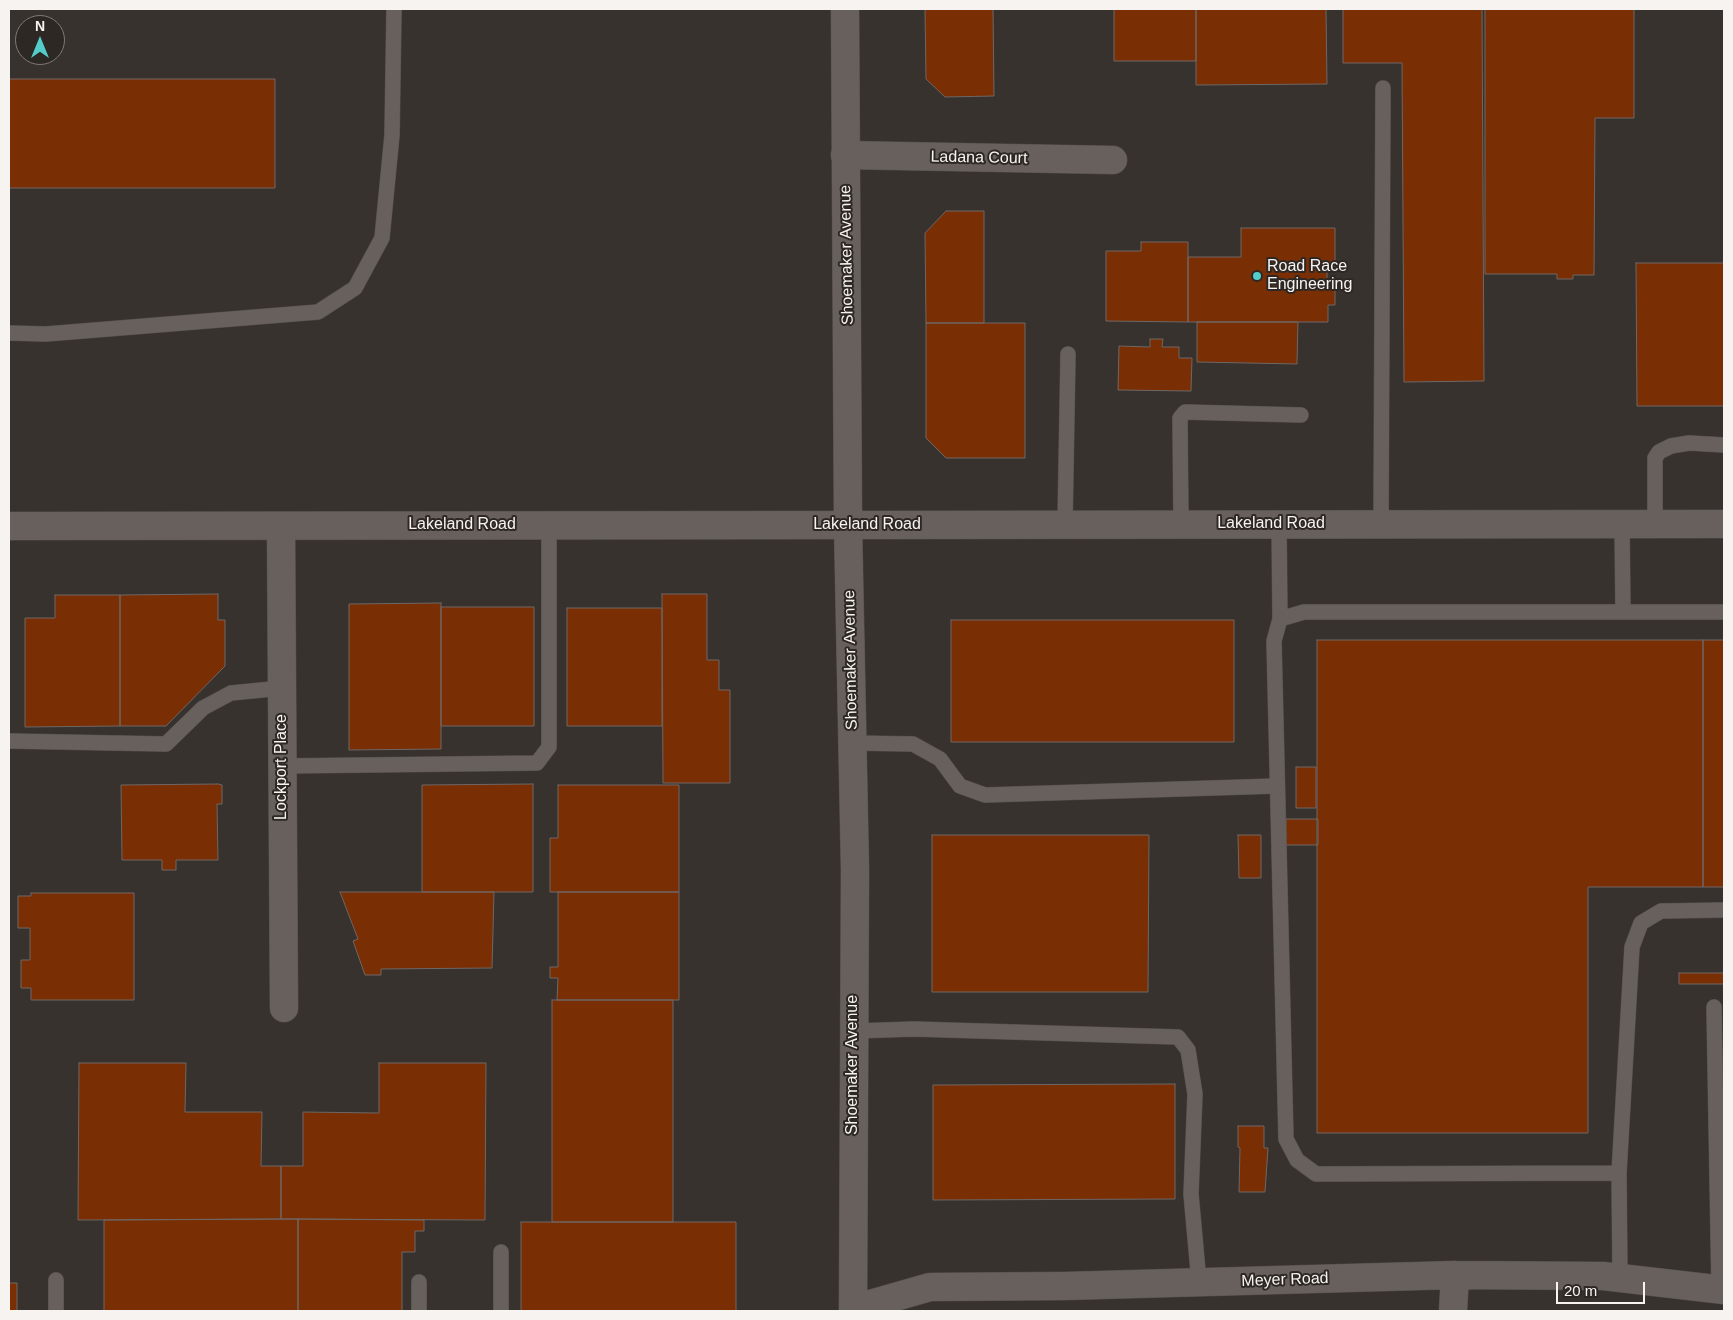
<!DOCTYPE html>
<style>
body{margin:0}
#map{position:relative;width:1733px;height:1320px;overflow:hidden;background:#38322f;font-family:Helvetica,sans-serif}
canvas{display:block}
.frame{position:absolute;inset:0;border:10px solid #f7f3f1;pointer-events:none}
.north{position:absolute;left:15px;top:15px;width:50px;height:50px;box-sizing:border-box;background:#2e2825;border:1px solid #7e7977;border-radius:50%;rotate:0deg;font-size:14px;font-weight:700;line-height:20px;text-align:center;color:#f7f3f1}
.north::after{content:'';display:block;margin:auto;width:18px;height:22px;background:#53cdca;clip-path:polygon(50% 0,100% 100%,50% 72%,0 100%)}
.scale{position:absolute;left:1556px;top:1282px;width:89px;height:22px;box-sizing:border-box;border:2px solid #f7f3f1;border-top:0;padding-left:6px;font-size:15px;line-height:18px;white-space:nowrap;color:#f7f3f1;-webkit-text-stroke:4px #2e2825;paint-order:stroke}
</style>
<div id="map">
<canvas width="1733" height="1320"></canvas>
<div class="frame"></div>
<div class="north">N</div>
<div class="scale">20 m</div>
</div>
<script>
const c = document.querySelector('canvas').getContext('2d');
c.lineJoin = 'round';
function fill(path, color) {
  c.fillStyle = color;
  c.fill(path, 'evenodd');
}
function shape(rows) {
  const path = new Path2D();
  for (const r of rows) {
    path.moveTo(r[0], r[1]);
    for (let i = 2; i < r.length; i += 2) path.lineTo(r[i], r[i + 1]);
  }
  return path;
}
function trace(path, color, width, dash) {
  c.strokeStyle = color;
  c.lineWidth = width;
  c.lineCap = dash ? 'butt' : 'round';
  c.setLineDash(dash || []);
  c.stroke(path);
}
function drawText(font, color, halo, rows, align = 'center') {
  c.font = font + ' Helvetica,sans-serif';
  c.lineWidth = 4;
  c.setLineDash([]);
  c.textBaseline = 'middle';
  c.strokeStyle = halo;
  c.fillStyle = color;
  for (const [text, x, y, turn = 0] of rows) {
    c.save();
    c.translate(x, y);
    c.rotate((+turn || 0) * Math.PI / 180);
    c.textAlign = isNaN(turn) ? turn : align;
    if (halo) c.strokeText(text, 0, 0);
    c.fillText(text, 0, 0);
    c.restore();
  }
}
const building = shape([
 [925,9,993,9,994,96,945,97,926,79,925,9],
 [1114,9,1196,9,1196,61,1114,61,1114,9],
 [1196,9,1326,9,1327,84,1196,85,1196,9],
 [1343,9,1482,9,1484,381,1404,382,1402,63,1343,63,1343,9],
 [1485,9,1634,9,1634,118,1595,118,1594,275,1573,275,1573,279,1557,279,1557,274,1485,274,1485,9],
 [9,79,275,79,275,188,9,188,9,79],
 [946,211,984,211,984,323,926,323,925,233,946,211],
 [1241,228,1335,228,1335,271,1327,271,1327,281,1335,281,1335,305,1328,305,1328,322,1188,322,1188,257,1241,257,1241,228],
 [1141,242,1188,242,1188,322,1106,321,1106,251,1141,251,1141,242],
 [1636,263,1724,263,1724,406,1637,406,1636,263],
 [1197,322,1298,322,1297,364,1197,362,1197,322],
 [926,323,1025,323,1025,458,946,458,926,438,926,323],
 [1150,339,1163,339,1162,347,1179,347,1179,358,1192,358,1191,391,1118,390,1119,346,1150,347,1150,339],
 [218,594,218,620,225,620,225,666,166,726,120,726,120,595,218,594],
 [662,594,707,594,707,660,719,660,719,690,730,690,730,783,663,783,662,594],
 [55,595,120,595,120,726,25,727,25,618,55,618,55,595],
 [441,603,441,749,349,750,349,604,441,603],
 [441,607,534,607,534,726,441,726,441,607],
 [567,608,662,608,662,726,567,726,567,608],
 [951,620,1234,620,1234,742,951,742,951,620],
 [1317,640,1703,640,1703,887,1588,887,1588,1133,1317,1133,1317,640],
 [1703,640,1724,640,1724,887,1703,887,1703,640],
 [1296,767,1316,767,1316,808,1296,808,1296,767],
 [218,784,222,785,222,804,217,804,218,860,176,860,176,870,162,870,162,860,122,860,121,785,218,784],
 [533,784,533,892,422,892,422,785,533,784],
 [558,785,679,785,679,892,550,892,550,838,558,838,558,785],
 [1286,819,1318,819,1318,845,1286,845,1286,819],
 [932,835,1149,835,1148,992,932,992,932,835],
 [1238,835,1261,835,1261,878,1239,878,1238,835],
 [340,892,494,892,492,968,381,969,381,975,365,975,353,941,358,939,340,892],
 [558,892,679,892,679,1000,557,1000,558,978,550,978,550,967,558,967,558,892],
 [31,893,134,893,134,1000,31,1000,31,988,21,988,21,960,30,960,30,928,18,928,18,896,31,896,31,893],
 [1679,973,1724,973,1724,984,1679,984,1679,973],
 [552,1000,673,1000,673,1222,552,1222,552,1000],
 [79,1063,186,1063,185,1112,262,1112,261,1166,281,1166,281,1219,78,1220,79,1063],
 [379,1063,486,1063,485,1220,281,1219,281,1166,303,1166,303,1112,379,1113,379,1063],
 [1175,1084,1175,1199,933,1200,933,1085,1175,1084],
 [1238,1126,1264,1126,1264,1148,1268,1148,1265,1192,1239,1192,1240,1148,1238,1147,1238,1126],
 [298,1219,298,1311,104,1311,104,1220,298,1219],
 [298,1219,424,1220,424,1231,415,1231,415,1252,402,1252,402,1311,298,1311,298,1219],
 [521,1222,736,1222,736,1311,521,1311,521,1222],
 [9,1283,17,1283,17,1311,9,1311,9,1283]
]);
fill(building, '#7a2e04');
trace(building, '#6e6764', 1);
const service = shape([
 [9,333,46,334,318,312,355,288,382,238,392,135,394,9],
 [1279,524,1280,619],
 [1381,524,1383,88],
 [1622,524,1623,612],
 [1655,524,1655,458,1659,452,1671,446,1689,443,1724,445],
 [1065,525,1068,354],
 [1181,525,1180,418,1185,412,1301,415],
 [1724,612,1304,612,1280,619,1274,641,1286,1139,1297,1160,1316,1174,1619,1173,1632,947,1641,923,1661,911,1724,910],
 [9,741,166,744,203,708,231,693,282,688],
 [853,743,913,744,940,759,960,786,985,795,1277,786],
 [282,766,537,763,549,747,549,525],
 [1714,1007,1719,1290],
 [854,1031,914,1029,1178,1037,1188,1050,1195,1094,1191,1194,1199,1282],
 [1619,1173,1620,1278],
 [501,1252,501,1311],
 [56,1280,56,1311],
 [419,1311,419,1282]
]);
const minor = shape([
 [845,155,1113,160],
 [281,526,284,1008]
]);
const tertiary = shape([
 [9,526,1724,524]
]);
const secondary = shape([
 [845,9,848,525,855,870,853,1311],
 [853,1309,930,1287,1065,1286,1455,1275,1603,1276,1724,1290],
 [1453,1311,1455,1275]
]);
trace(service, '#534e4b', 16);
trace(minor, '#534e4b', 29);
trace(tertiary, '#534e4b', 29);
trace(secondary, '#534e4b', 29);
trace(service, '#67605d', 15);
trace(minor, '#67605d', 28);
trace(tertiary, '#67605d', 28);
trace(secondary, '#67605d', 28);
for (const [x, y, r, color] of [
 [1257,276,5,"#53cdca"]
]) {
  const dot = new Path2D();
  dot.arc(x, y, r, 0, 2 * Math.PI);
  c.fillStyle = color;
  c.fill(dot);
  trace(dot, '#2e2825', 2);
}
drawText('16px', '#f7f3f1', '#2e2825', [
 ["Ladana Court",979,158,1],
 ["Shoemaker Avenue",847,255,-91],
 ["Lakeland Road",1271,524],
 ["Lakeland Road",462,525],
 ["Lakeland Road",867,525],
 ["Shoemaker Avenue",851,660,-91],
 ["Lockport Place",282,767,-90],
 ["Shoemaker Avenue",853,1065,-90],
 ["Meyer Road",1285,1280,-2]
]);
drawText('16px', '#f7f3f1', '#2e2825', [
 ["Road Race",1267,267],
 ["Engineering",1267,285]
], 'left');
</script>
